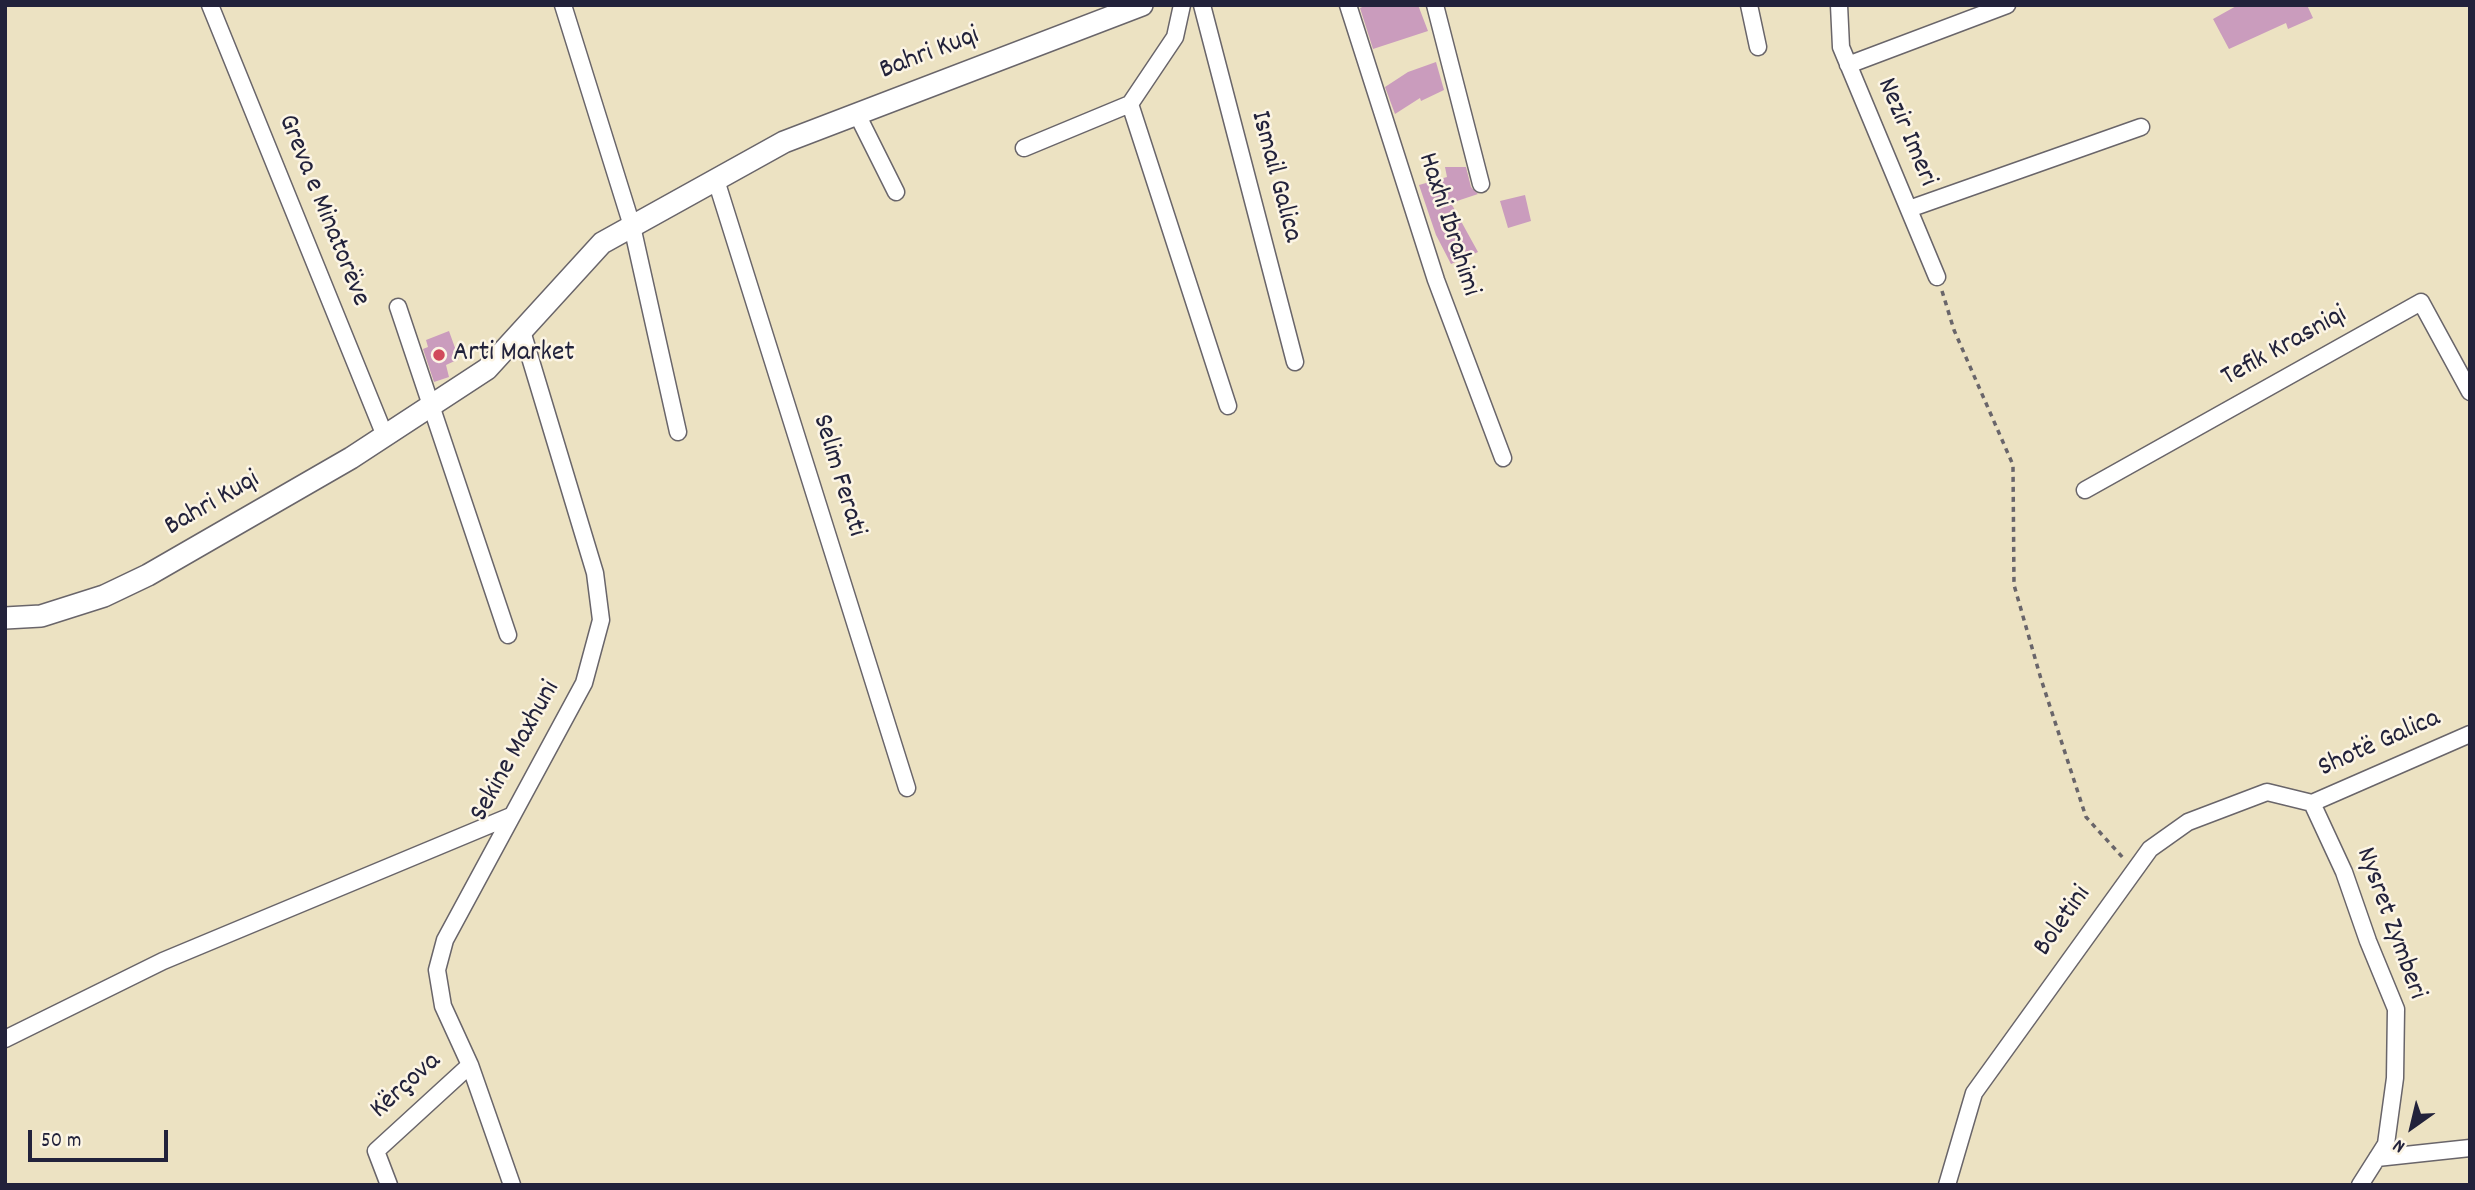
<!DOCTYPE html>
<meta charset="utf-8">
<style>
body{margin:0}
#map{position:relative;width:2475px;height:1190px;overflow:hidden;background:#ece2c2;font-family:Dekko,sans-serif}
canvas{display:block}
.frame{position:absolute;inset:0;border:7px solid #22223b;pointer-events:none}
.north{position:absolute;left:2377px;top:1092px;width:70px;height:70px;-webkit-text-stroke:5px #fcf5e5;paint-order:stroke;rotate:214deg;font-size:19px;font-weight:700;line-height:28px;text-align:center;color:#22223b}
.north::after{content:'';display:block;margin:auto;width:24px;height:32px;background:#22223b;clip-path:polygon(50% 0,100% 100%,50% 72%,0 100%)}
.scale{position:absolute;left:28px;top:1130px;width:140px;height:32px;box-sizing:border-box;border:4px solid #22223b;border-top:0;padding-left:9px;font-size:21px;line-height:24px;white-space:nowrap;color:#22223b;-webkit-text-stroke:5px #fcf5e5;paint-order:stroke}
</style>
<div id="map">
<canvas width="2475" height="1190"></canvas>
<div class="frame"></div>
<div class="north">N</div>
<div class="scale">50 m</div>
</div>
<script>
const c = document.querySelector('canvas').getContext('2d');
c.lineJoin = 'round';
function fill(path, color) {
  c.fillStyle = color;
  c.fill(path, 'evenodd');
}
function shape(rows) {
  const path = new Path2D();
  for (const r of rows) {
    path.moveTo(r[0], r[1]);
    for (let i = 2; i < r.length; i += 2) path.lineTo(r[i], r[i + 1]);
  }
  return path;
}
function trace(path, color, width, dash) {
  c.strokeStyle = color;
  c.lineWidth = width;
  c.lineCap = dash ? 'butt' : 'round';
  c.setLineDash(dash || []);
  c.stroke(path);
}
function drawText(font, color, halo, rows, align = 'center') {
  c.font = font + ' Dekko,sans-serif';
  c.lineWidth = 5;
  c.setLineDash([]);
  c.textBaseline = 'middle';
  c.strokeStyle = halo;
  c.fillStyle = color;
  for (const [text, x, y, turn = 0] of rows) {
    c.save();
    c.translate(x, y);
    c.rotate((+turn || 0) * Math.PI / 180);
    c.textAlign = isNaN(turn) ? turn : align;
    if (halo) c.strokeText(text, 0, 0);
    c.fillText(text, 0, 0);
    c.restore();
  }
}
fill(shape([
 [1367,5,1418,5,1428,31,1373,49,1360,8],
 [2238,5,2307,5,2313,18,2288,29,2286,23,2229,49,2213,19],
 [1436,62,1444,90,1421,101,1420,98,1395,114,1385,87,1408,72],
 [1445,167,1466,167,1471,187,1478,194,1451,203,1478,252,1451,264,1436,235,1419,185,1447,177],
 [1525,195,1531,221,1508,228,1500,201],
 [449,331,459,359,446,365,449,377,434,382,423,349,428,347,426,340]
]), '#ca9cbd');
const minor = shape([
 [210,5,385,436],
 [563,5,632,226,678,432],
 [1202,5,1295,362],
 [1348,5,1436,280,1503,458],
 [1435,5,1481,184],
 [1749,5,1758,47],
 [1839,5,1841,47,1937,277],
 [1848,65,2007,5],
 [1130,104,1228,406],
 [857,114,896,192],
 [1024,148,1130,104,1175,37,1182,5],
 [716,180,907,788],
 [1909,209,2141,127],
 [398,307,508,635],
 [2085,490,2421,302,2470,392],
 [2312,803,2344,872,2368,941,2396,1009,2395,1078,2386,1144,2360,1185],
 [2312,803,2470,734],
 [5,1039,163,961,511,816],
 [2377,1158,2470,1148],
 [389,1185,376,1151,470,1065],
 [512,1185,470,1065,443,1006,437,970,445,940,584,683,601,620,595,573,522,331],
 [1947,1185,1974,1093,2150,849,2188,822,2267,792,2312,803]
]);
const tertiary = shape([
 [5,618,41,616,104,596,148,575,351,458,487,369,602,243,784,142,1142,5]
]);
trace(minor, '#69656a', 19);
trace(tertiary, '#69656a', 24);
trace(shape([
 [1942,291,1954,330,2013,465,2014,585,2041,679,2086,817,2125,860]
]), '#69656a', 3.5, [5, 5]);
trace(minor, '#fff', 16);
trace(tertiary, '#fff', 21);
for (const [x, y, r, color] of [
 [439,355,7,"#d1495b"]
]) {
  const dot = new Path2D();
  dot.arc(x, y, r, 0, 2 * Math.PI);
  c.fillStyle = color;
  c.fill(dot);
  trace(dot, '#fcf5e5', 2.5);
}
drawText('28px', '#22223b', '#fcf5e5', [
 ["Bahri Kuqi",930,55,-21],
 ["Nezir Imeri",1905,133,67],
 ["Ismail Galica",1274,177,75],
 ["Greva e Minatorëve",322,211,68],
 ["Haxhi Ibrahimi",1447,225,72],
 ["Tefik Krasniqi",2285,348,-29],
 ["Selim Ferati",837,476,73],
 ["Bahri Kuqi",213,505,-30],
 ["Shotë Galica",2380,745,-24],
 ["Sekine Maxhuni",517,752,-61],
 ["Boletini",2064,922,-55],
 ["Nysret Zymberi",2389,924,70],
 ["Kërçova",407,1087,-42]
]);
drawText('28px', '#22223b', '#fcf5e5', [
 ["Arti Market",453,355]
], 'left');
</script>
